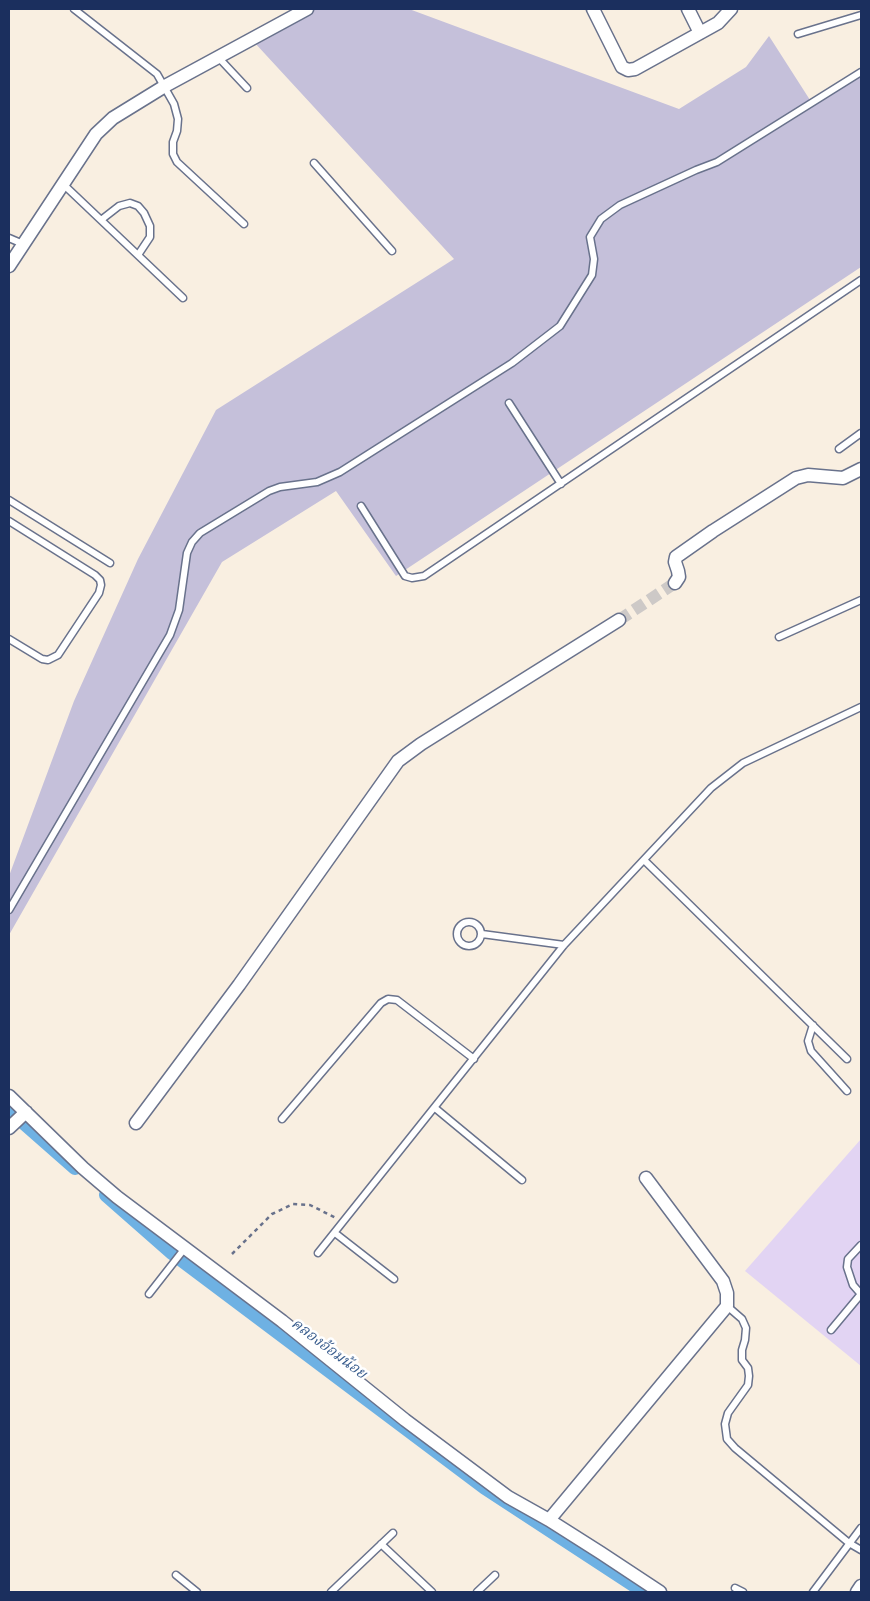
<!DOCTYPE html>
<meta charset="utf-8">
<style>
body{margin:0}
#map{position:relative;width:870px;height:1601px;overflow:hidden;background:#f9efe1;font-family:Vollkorn,serif}
canvas{display:block}
.frame{position:absolute;inset:0;border:10px solid #1b2f5e;pointer-events:none}
</style>
<div id="map">
<canvas width="870" height="1601"></canvas>
<div class="frame"></div>
</div>
<script>
const c = document.querySelector('canvas').getContext('2d');
c.lineJoin = 'round';
function fill(path, color) {
  c.fillStyle = color;
  c.fill(path, 'evenodd');
}
function shape(rows) {
  const path = new Path2D();
  for (const r of rows) {
    if (r.length === 3) {
      path.moveTo(r[0] + r[2], r[1]);
      path.arc(r[0], r[1], r[2], 0, 2 * Math.PI);
      continue;
    }
    path.moveTo(r[0], r[1]);
    for (let i = 2; i < r.length; i += 2) path.lineTo(r[i], r[i + 1]);
  }
  return path;
}
function trace(path, color, width, dash) {
  c.strokeStyle = color;
  c.lineWidth = width;
  c.lineCap = dash ? 'butt' : 'round';
  c.setLineDash(dash || []);
  c.stroke(path);
}
function drawText(font, color, halo, rows, align = 'center') {
  c.font = font + ' Vollkorn,"Noto Serif Thai",serif';
  c.lineWidth = 5;
  c.setLineDash([]);
  c.textBaseline = 'middle';
  c.strokeStyle = halo;
  c.fillStyle = color;
  for (const [text, x, y, turn = 0] of rows) {
    c.save();
    c.translate(x, y);
    c.rotate((+turn || 0) * Math.PI / 180);
    c.textAlign = isNaN(turn) ? turn : align;
    if (halo) c.strokeText(text, 0, 0);
    c.fillText(text, 0, 0);
    c.restore();
  }
}
fill(shape([
 [861,1139,861,1366,745,1271]
]), '#e2d4f3');
fill(shape([
 [314,9,409,9,679,109,746,67,769,36,810,100,861,68,861,267,396,576,336,491,222,562,9,935,9,876,74,701,138,559,216,410,454,259,254,42]
]), '#c5c0da');
trace(shape([
 [9,1110,75,1168],
 [106,1195,172,1253,485,1488,644,1592]
]), '#6eb1e3', 14);
trace(shape([
 [619,620,675,583]
]), '#cdc9c7', 12, [12, 6]);
const service = shape([
 [74,9,157,74,174,104,178,119,177,131,173,142,173,154,177,162,244,224],
 [798,34,861,15],
 [218,57,247,88],
 [314,163,392,251],
 [63,184,183,298],
 [101,220,119,206,130,203,138,206,144,213,150,226,150,237,138,255],
 [9,238,23,244],
 [509,403,561,484],
 [839,449,861,433],
 [9,500,110,563],
 [361,506,405,576,412,578,424,576,861,280],
 [9,521,95,575,100,580,101,585,99,593,58,655,48,660,42,659,9,639],
 [779,637,861,600],
 [644,860,847,1059],
 [9,910,170,635,179,610,187,553,192,542,200,533,269,491,280,487,317,482,340,472,512,363,560,326,592,275,594,259,590,237,601,219,620,205,696,170,717,162,861,72],
 [469,934,12],
 [482,934,564,945],
 [813,1025,808,1041,811,1051,847,1091],
 [435,1108,522,1180],
 [282,1119,381,1003,388,999,397,1000,474,1059],
 [335,1233,394,1279],
 [318,1253,564,945,711,788,743,763,861,707],
 [860,1293,853,1285,847,1267,848,1259,861,1245],
 [149,1294,185,1248],
 [727,1306,742,1319,746,1328,745,1340,742,1350,742,1360,748,1368,749,1376,748,1385,728,1413,725,1424,727,1439,735,1448,849,1543,861,1550],
 [831,1330,861,1294],
 [381,1544,432,1592],
 [176,1575,197,1592],
 [735,1588,743,1592],
 [331,1592,393,1533],
 [477,1592,495,1575],
 [813,1592,861,1528]
]);
const minor = shape([
 [593,9,622,67,628,70,635,69,718,23,731,9],
 [688,9,700,33],
 [9,266,96,134,113,118,165,86,307,9],
 [675,583,679,577,678,571,675,562,676,557,713,531,796,478,808,475,843,478,861,469],
 [9,1096,83,1168,117,1197,282,1321,405,1420,508,1497,549,1520,601,1553,660,1592],
 [136,1123,239,985,398,761,421,744,619,620],
 [9,1128,26,1112],
 [549,1520,727,1306,727,1293,723,1281,646,1178],
 [857,1592,861,1586]
]);
trace(service, '#69728c', 9);
trace(minor, '#69728c', 15);
trace(shape([
 [232,1254,272,1214,293,1204,310,1205,336,1218]
]), '#69728c', 2.5, [4, 4]);
trace(service, '#fff', 6);
trace(minor, '#fff', 12);
drawText('italic 15px', '#385c8d', '#fff', [
 ["คลองอ้อมน้อย",328,1350,37]
]);
</script>
